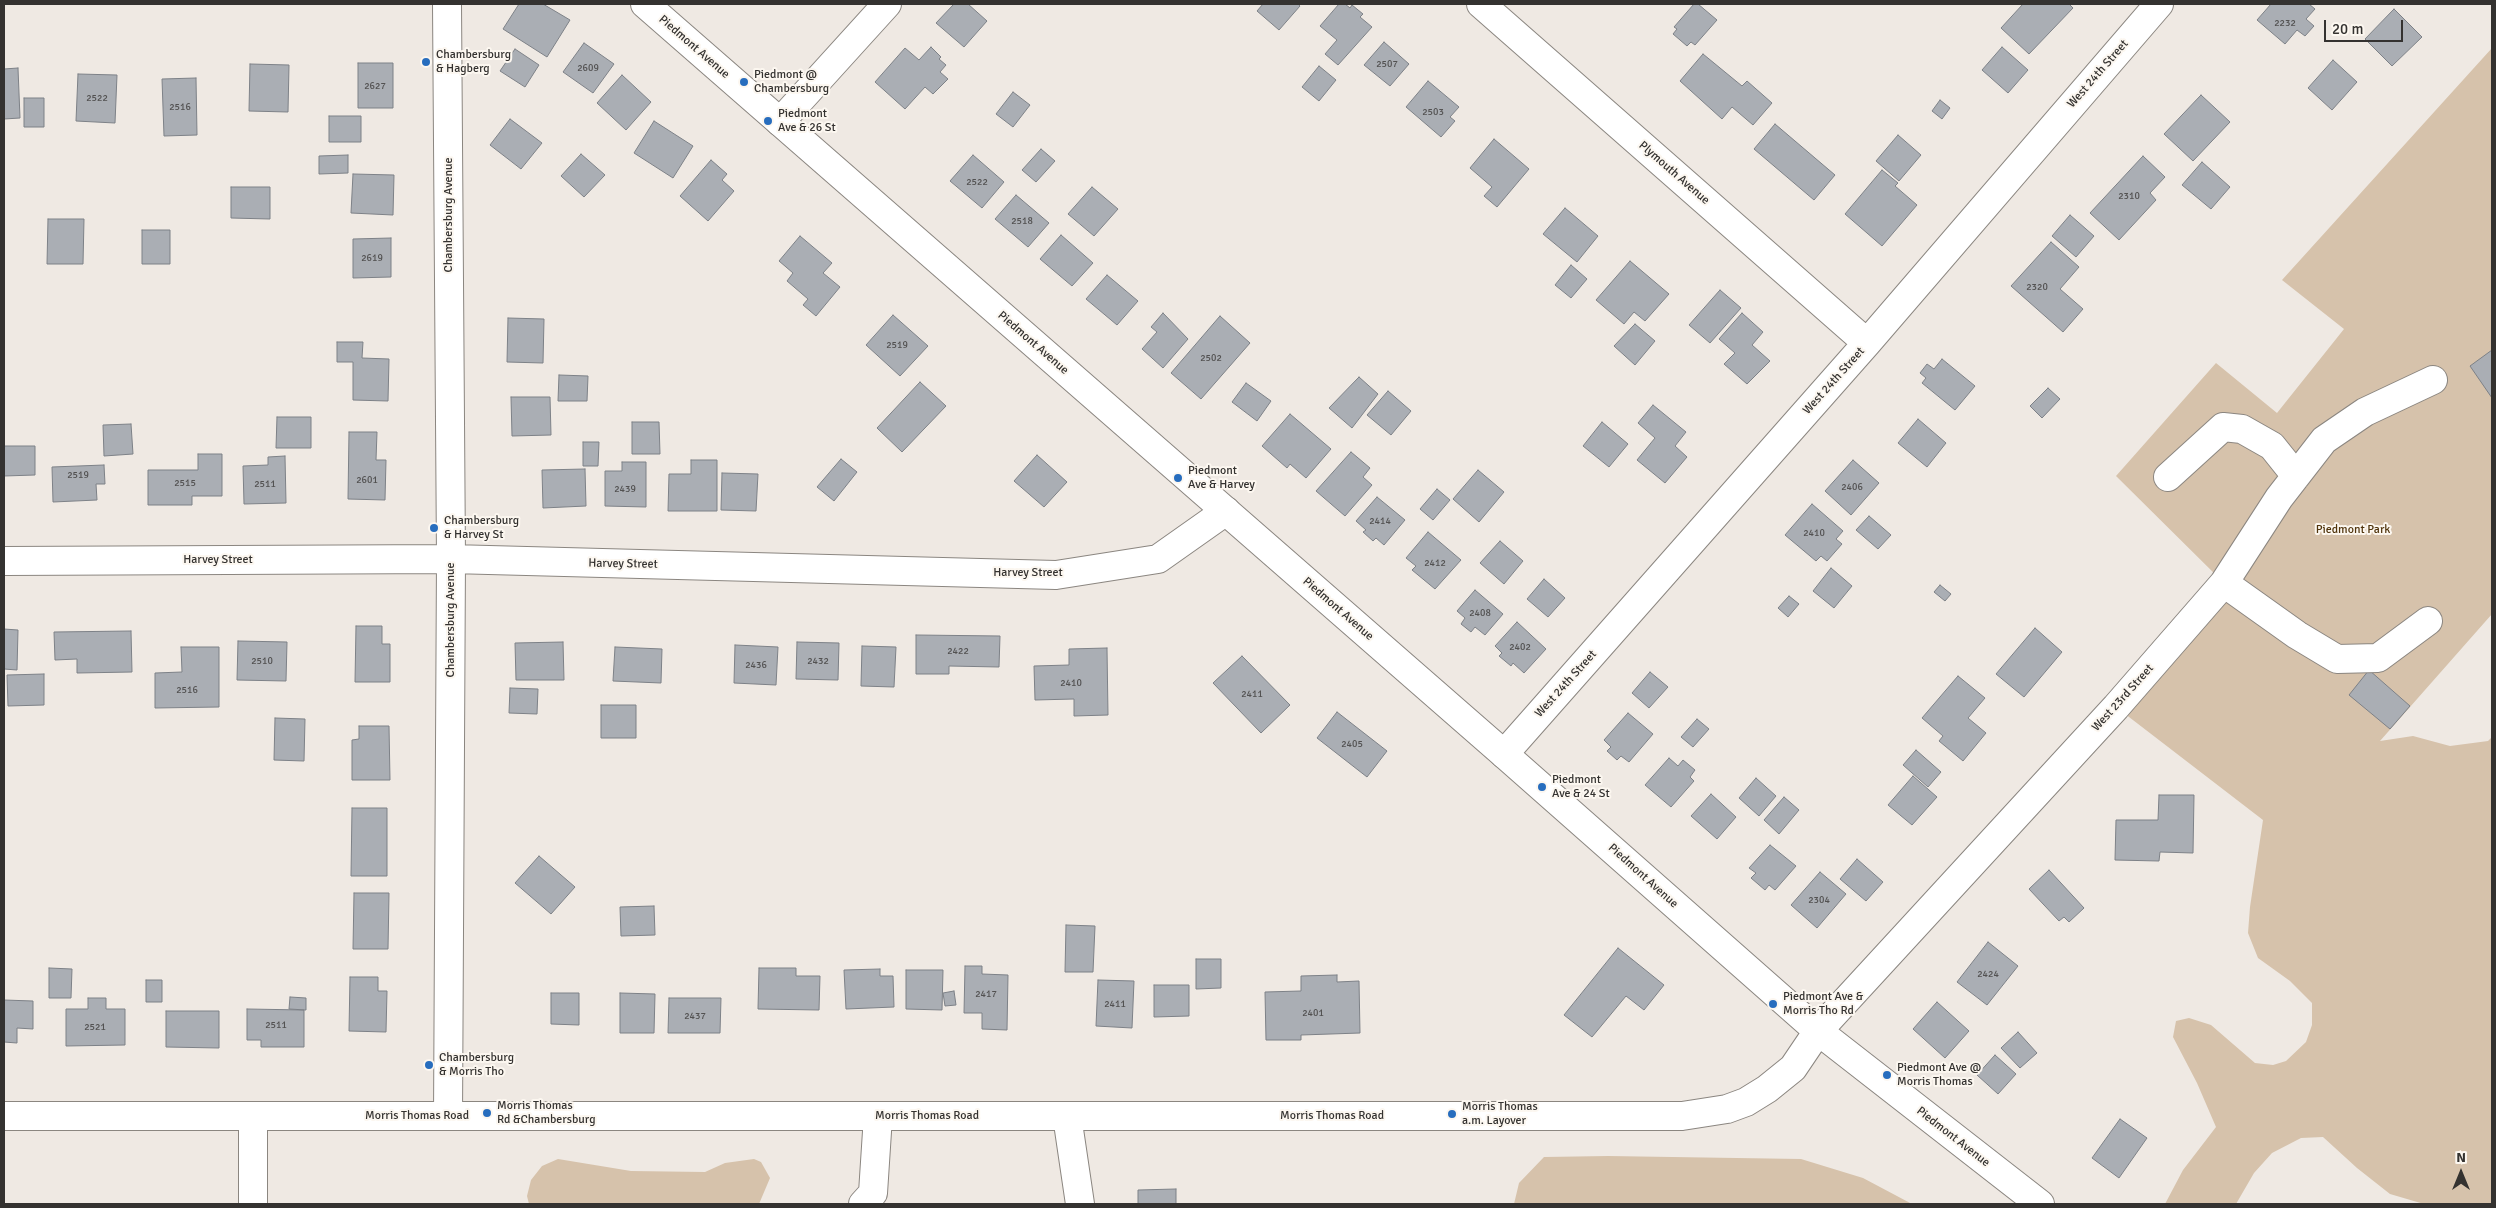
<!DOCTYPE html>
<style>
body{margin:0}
#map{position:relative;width:2496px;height:1208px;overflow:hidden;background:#efe9e3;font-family:Signika,sans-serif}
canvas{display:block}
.frame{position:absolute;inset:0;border:5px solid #343230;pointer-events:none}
.north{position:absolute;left:2436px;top:1148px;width:50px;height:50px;-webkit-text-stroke:4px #fcf7f0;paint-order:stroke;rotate:0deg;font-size:14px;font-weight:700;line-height:20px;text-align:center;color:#343230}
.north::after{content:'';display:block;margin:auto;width:18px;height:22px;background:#343230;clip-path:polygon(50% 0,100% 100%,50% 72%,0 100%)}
.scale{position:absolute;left:2324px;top:20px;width:79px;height:22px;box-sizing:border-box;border:2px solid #343230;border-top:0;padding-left:6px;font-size:15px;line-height:18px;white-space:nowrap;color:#343230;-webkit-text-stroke:4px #fcf7f0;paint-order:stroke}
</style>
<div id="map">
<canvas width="2496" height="1208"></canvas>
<div class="frame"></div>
<div class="north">N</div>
<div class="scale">20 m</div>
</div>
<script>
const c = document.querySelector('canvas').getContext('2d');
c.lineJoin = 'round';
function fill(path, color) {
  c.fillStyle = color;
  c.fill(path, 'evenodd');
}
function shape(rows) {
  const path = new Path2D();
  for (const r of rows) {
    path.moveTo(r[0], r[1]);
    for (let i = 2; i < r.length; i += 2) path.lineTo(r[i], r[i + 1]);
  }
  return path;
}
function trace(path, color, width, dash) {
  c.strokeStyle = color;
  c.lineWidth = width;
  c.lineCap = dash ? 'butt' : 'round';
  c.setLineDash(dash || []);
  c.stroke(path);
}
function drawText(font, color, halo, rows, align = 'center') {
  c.font = font + ' Signika,sans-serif';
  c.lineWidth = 4;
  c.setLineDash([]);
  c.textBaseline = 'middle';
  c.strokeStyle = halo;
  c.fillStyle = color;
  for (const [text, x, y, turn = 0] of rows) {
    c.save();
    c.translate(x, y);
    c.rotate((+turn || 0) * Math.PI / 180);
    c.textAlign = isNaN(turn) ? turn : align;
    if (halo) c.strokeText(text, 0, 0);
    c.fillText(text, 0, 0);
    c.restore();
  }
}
fill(shape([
 [2492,48,2492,614,2380,741,2413,736,2450,746,2488,741,2492,737,2492,1204,2424,1204,2390,1194,2357,1168,2323,1137,2301,1138,2272,1153,2254,1173,2236,1204,2165,1204,2183,1170,2216,1127,2197,1083,2173,1037,2176,1021,2189,1018,2211,1025,2255,1063,2273,1065,2286,1061,2306,1042,2312,1025,2312,1003,2290,981,2258,958,2248,933,2250,907,2263,820,2116,707,2224,583,2116,476,2216,363,2277,413,2344,329,2282,280],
 [1608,1156,1801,1159,1863,1178,1912,1204,1514,1204,1519,1183,1544,1157],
 [558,1159,631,1171,705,1172,725,1163,754,1159,761,1162,770,1178,759,1204,529,1204,527,1196,531,1180,542,1166]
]), '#d6c2ab');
const building = shape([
 [519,4,543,4,570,20,547,57,503,29,519,4],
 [954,4,968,4,987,21,964,47,936,23,954,4],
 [1263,4,1298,4,1300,6,1279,30,1257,11,1263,4],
 [1339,4,1345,4,1350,8,1352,5,1363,14,1360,17,1372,27,1338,65,1325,54,1337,40,1320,26,1339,4],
 [1694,4,1698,4,1717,20,1695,45,1691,42,1687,46,1673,34,1677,29,1674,27,1694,4],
 [2023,4,2069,4,2073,8,2029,54,2001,28,2023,4],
 [2271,4,2309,4,2315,9,2306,19,2314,26,2305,36,2297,30,2285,44,2257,20,2271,4],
 [2394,9,2422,37,2392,66,2365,39,2394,9],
 [1384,42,1409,64,1390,86,1364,65,1384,42],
 [584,43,614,64,593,93,563,72,584,43],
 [931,47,941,57,939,59,946,65,940,72,948,79,933,94,925,87,905,109,875,82,905,48,919,60,931,47],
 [2002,47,2028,70,2008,93,1982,70,2002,47],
 [515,49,539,65,525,87,500,71,515,49],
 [1703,54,1742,86,1747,81,1772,103,1753,125,1732,107,1722,119,1680,81,1703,54],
 [2333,60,2357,82,2332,110,2308,88,2333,60],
 [358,63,393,63,393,108,358,108,358,63],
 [250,64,289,65,288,112,249,111,250,64],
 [1319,66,1336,80,1319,101,1302,87,1319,66],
 [18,68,20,118,4,119,4,69,18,68],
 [78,74,117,75,115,123,76,121,78,74],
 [622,75,651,102,626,130,597,103,622,75],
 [196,78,197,135,164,136,162,79,196,78],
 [1428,81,1459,107,1450,117,1455,121,1441,137,1406,107,1428,81],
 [1013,92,1030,105,1013,127,996,114,1013,92],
 [2201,95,2230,122,2193,161,2164,134,2201,95],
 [24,98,44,98,44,127,24,127,24,98],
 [1940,100,1950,108,1942,119,1932,111,1940,100],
 [329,116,361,116,361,142,329,142,329,116],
 [510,119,542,143,521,169,490,145,510,119],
 [654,121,693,146,673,178,634,153,654,121],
 [1775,124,1835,175,1814,200,1754,149,1775,124],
 [1898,135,1921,155,1899,181,1876,161,1898,135],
 [1494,139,1529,169,1497,207,1484,196,1492,187,1470,168,1494,139],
 [1041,149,1055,161,1036,182,1022,170,1041,149],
 [581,154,605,175,584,197,561,176,581,154],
 [348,155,348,173,319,174,319,156,348,155],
 [973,155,1004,182,982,208,950,181,973,155],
 [2143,156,2165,177,2150,193,2156,200,2119,240,2090,213,2143,156],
 [711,160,727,174,722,180,734,191,708,221,680,196,711,160],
 [2202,162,2230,187,2211,209,2182,185,2202,162],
 [1882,170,1898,183,1895,186,1917,205,1882,246,1845,214,1882,170],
 [353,174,394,175,393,215,351,213,353,174],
 [231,187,270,187,270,219,231,218,231,187],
 [1092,187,1118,209,1094,236,1068,214,1092,187],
 [1016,195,1049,223,1028,247,995,219,1016,195],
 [1565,208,1598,236,1577,262,1543,234,1565,208],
 [2070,215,2094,236,2076,257,2052,236,2070,215],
 [48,219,84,219,83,264,47,264,48,219],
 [142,230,170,230,170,264,142,264,142,230],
 [1061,235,1093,263,1072,286,1040,259,1061,235],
 [800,236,832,263,823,273,840,287,816,316,803,305,808,299,787,281,793,273,779,261,800,236],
 [391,238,391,277,353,278,353,239,391,238],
 [2051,242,2079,267,2060,289,2083,309,2063,332,2011,286,2051,242],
 [1630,261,1669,294,1645,321,1634,312,1624,324,1596,300,1630,261],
 [1571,265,1587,279,1571,298,1555,285,1571,265],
 [1107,275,1138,301,1117,325,1086,299,1107,275],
 [1720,290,1741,308,1710,343,1689,325,1720,290],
 [1163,313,1188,339,1163,368,1142,349,1157,332,1151,327,1163,313],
 [1742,313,1763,332,1752,345,1770,361,1747,384,1724,364,1735,353,1719,339,1742,313],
 [893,315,928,346,900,376,866,345,893,315],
 [1220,316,1250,343,1201,399,1171,373,1220,316],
 [508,318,544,319,543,363,507,362,508,318],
 [1635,324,1655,341,1635,365,1614,346,1635,324],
 [337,342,363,342,362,358,389,359,388,401,353,400,353,362,337,362,337,342],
 [2492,350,2492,398,2470,366,2492,350],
 [1942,359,1975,386,1955,410,1922,383,1926,378,1920,373,1927,364,1934,369,1942,359],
 [559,375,588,376,587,401,558,401,559,375],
 [1359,377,1378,394,1352,428,1329,408,1359,377],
 [920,382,946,406,902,452,877,428,920,382],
 [1246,383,1271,401,1257,421,1232,402,1246,383],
 [2048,388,2060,399,2042,418,2030,406,2048,388],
 [1388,391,1411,411,1391,435,1367,415,1388,391],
 [511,397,550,397,551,435,512,436,511,397],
 [1653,405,1686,432,1675,446,1687,457,1665,483,1637,460,1655,438,1638,423,1653,405],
 [1290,414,1331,449,1306,478,1290,464,1287,468,1262,446,1290,414],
 [277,417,311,417,311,448,276,448,277,417],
 [1918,419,1946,443,1927,467,1898,443,1918,419],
 [632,422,659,422,660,454,632,454,632,422],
 [1602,422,1628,444,1609,467,1583,446,1602,422],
 [131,424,133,454,104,456,103,425,131,424],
 [349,432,377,432,376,460,386,460,385,500,348,499,349,432],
 [583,442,599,442,598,466,583,466,583,442],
 [4,446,35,446,35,475,4,476,4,446],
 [1351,452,1370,468,1363,477,1372,485,1345,516,1316,491,1351,452],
 [198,454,222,454,222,496,192,496,192,505,148,505,148,470,198,470,198,454],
 [1037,455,1067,482,1044,507,1014,481,1037,455],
 [285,456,286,503,244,504,243,466,268,465,268,457,285,456],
 [841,459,857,472,834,501,817,487,841,459],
 [691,460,717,460,717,511,668,511,669,474,691,474,691,460],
 [1853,460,1879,483,1851,515,1825,491,1853,460],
 [622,462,646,462,646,507,605,506,605,471,622,471,622,462],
 [104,465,105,484,96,484,97,500,53,502,52,467,104,465],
 [585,469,586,506,543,508,542,470,585,469],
 [1478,470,1504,492,1479,522,1453,499,1478,470],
 [722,473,758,474,756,511,721,510,722,473],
 [1437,489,1450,500,1433,520,1420,509,1437,489],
 [1377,497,1405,520,1384,545,1376,538,1373,541,1363,532,1366,530,1356,521,1377,497],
 [1812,504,1843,531,1836,539,1842,544,1827,561,1821,556,1816,561,1785,535,1812,504],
 [1869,516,1891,535,1878,549,1856,530,1869,516],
 [1428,532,1461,560,1435,589,1412,570,1416,566,1406,558,1428,532],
 [1500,541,1523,561,1504,584,1480,563,1500,541],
 [1831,568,1852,586,1834,608,1813,591,1831,568],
 [1544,579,1565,598,1548,617,1527,599,1544,579],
 [1940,585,1951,594,1945,601,1934,592,1940,585],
 [1475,590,1503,614,1485,635,1475,627,1471,632,1461,624,1465,618,1457,611,1475,590],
 [1789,596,1799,604,1788,617,1778,608,1789,596],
 [1517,622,1546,649,1524,673,1513,663,1511,666,1499,656,1502,653,1495,646,1517,622],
 [356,626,382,626,382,644,390,644,390,682,355,682,356,626],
 [2035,628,2062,652,2024,697,1996,674,2035,628],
 [4,629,18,630,17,670,4,669,4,629],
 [131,631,132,672,77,673,77,659,55,660,54,632,131,631],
 [916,635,1000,636,999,667,949,666,949,674,916,674,916,635],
 [238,641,287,642,286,681,237,680,238,641],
 [563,642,564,680,516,680,515,643,563,642],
 [797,642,839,643,838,680,796,679,797,642],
 [735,645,778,647,776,685,734,683,735,645],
 [862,646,896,647,894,687,861,686,862,646],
 [181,647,219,647,219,707,155,708,155,673,182,672,181,647],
 [615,647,662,649,661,683,613,681,615,647],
 [1107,648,1108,715,1074,716,1074,699,1035,700,1034,666,1069,665,1069,649,1107,648],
 [1242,656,1290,705,1261,733,1213,683,1242,656],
 [2369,670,2410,706,2390,729,2349,695,2369,670],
 [1650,672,1668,687,1649,708,1632,693,1650,672],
 [44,674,44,705,8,706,7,675,44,674],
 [1958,676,1985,698,1968,718,1986,733,1963,761,1939,741,1943,736,1922,718,1958,676],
 [510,688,538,689,537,714,509,713,510,688],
 [601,705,636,705,636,738,601,738,601,705],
 [1337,712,1387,751,1367,777,1317,738,1337,712],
 [1628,713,1653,734,1629,762,1621,756,1617,760,1607,751,1611,747,1604,740,1628,713],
 [275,718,305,719,304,761,274,760,275,718],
 [1697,719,1709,729,1693,747,1681,737,1697,719],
 [359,726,389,726,390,780,352,780,352,740,359,739,359,726],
 [1916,750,1941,772,1928,787,1903,765,1916,750],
 [1669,758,1678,766,1683,760,1695,770,1690,777,1694,781,1671,807,1645,785,1669,758],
 [1913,776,1937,797,1912,825,1888,805,1913,776],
 [1756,778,1776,796,1759,816,1739,798,1756,778],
 [1711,794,1736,817,1717,839,1691,816,1711,794],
 [2159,795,2194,795,2193,853,2160,852,2159,861,2115,860,2116,820,2158,820,2159,795],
 [1784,797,1799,810,1779,834,1764,820,1784,797],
 [352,808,387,808,387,876,351,876,352,808],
 [1770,845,1796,866,1775,890,1769,885,1765,890,1751,878,1756,873,1749,868,1770,845],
 [539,856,575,887,551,914,515,883,539,856],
 [1857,859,1883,882,1866,901,1840,879,1857,859],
 [2049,870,2084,908,2069,922,2064,917,2059,921,2029,889,2049,870],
 [1820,872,1846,894,1817,928,1791,905,1820,872],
 [354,893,389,893,388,949,353,949,354,893],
 [654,906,655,935,621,936,620,907,654,906],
 [1066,925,1095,926,1093,972,1065,972,1066,925],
 [1988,942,2018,966,1987,1005,1957,982,1988,942],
 [1618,948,1664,985,1644,1010,1626,996,1592,1037,1564,1015,1618,948],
 [1196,959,1221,959,1221,988,1196,989,1196,959],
 [965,966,982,966,982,974,1008,975,1007,1030,982,1029,982,1013,964,1013,965,966],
 [49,968,72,969,71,998,49,998,49,968],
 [759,968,796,968,796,976,820,976,819,1010,758,1009,759,968],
 [880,969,880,976,893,976,894,1007,846,1009,844,970,880,969],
 [906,970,943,970,942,1010,906,1009,906,970],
 [1337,975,1337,982,1359,981,1360,1033,1301,1035,1301,1040,1266,1040,1265,992,1301,991,1301,976,1337,975],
 [350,977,378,977,378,991,387,991,386,1032,349,1031,350,977],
 [146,980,162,980,162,1002,146,1002,146,980],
 [1098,980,1134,981,1132,1028,1096,1026,1098,980],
 [1154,985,1189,985,1189,1016,1154,1017,1154,985],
 [954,991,956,1005,945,1006,943,993,954,991],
 [551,993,579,993,579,1025,551,1024,551,993],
 [620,993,655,994,654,1033,620,1033,620,993],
 [290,997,306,998,306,1010,289,1009,290,997],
 [88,998,106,998,106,1009,125,1009,125,1045,66,1046,66,1009,88,1009,88,998],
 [669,998,721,998,720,1033,668,1033,669,998],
 [4,1000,33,1001,33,1029,17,1028,17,1043,4,1042,4,1000],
 [1937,1002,1969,1031,1945,1058,1913,1029,1937,1002],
 [247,1009,304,1010,304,1047,261,1047,261,1040,247,1040,247,1009],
 [166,1011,219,1011,219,1048,166,1047,166,1011],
 [2018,1032,2037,1053,2020,1068,2001,1048,2018,1032],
 [1995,1055,2016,1074,1998,1094,1977,1075,1995,1055],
 [2120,1119,2147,1138,2119,1178,2092,1158,2120,1119],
 [1176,1189,1176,1204,1138,1204,1138,1190,1176,1189]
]);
fill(building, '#aaaeb4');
trace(building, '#7d8187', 1);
const minor = shape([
 [447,4,451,559,448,1116],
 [1481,4,1867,343],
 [780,122,887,4],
 [2168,477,2223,427,2242,429,2272,446,2296,476],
 [4,561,451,559,1056,575,1158,559,1226,511],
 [2224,583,2297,635,2337,659,2378,658,2428,621],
 [1504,754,1867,343,2159,4],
 [1818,1031,2116,707,2224,583,2279,498,2324,440,2365,412,2433,380],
 [1067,1116,1080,1204],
 [253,1204,253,1117],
 [863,1204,873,1193,878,1116]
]);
const major = shape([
 [645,4,1504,754,1818,1031,2040,1204],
 [4,1116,1682,1116,1727,1109,1746,1102,1767,1089,1793,1068,1818,1031]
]);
trace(minor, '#8b8680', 30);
trace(major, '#8b8680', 30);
trace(minor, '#fff', 28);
trace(major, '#fff', 28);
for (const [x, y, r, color] of [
 [426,62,5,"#276dbe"],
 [744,82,5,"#276dbe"],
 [768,121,5,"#276dbe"],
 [1178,478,5,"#276dbe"],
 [434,528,5,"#276dbe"],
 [1542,787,5,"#276dbe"],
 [1773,1004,5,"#276dbe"],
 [429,1065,5,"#276dbe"],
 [1887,1075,5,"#276dbe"],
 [487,1113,5,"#276dbe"],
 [1452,1114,5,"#276dbe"]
]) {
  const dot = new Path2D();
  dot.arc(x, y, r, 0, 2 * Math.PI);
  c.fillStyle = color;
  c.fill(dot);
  trace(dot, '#fcf7f0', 2);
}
drawText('10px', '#525151', null, [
 ["2232",2285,23],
 ["2507",1387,64],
 ["2609",588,68],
 ["2627",375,86],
 ["2522",97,98],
 ["2516",180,107],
 ["2503",1433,112],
 ["2522",977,182],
 ["2310",2129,196],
 ["2518",1022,221],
 ["2619",372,258],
 ["2320",2037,287],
 ["2519",897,345],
 ["2502",1211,358],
 ["2519",78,475],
 ["2601",367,480],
 ["2515",185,483],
 ["2511",265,484],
 ["2406",1852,487],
 ["2439",625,489],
 ["2414",1380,521],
 ["2410",1814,533],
 ["2412",1435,563],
 ["2408",1480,613],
 ["2402",1520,647],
 ["2422",958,651],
 ["2510",262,661],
 ["2432",818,661],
 ["2436",756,665],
 ["2410",1071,683],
 ["2516",187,690],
 ["2411",1252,694],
 ["2405",1352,744],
 ["2304",1819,900],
 ["2424",1988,974],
 ["2417",986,994],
 ["2411",1115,1004],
 ["2401",1313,1013],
 ["2437",695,1016],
 ["2511",276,1025],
 ["2521",95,1027]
]);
drawText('12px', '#343230', '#fcf7f0', [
 ["Piedmont Avenue",694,47,41],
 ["West 24th Street",2098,74,-49],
 ["Plymouth Avenue",1674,173,41],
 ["Chambersburg Avenue",449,215,-90],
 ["Piedmont Avenue",1033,343,41],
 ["West 24th Street",1834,381,-48],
 ["Harvey Street",218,560],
 ["Harvey Street",623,564,1],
 ["Harvey Street",1028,573],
 ["Piedmont Avenue",1338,609,41],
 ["Chambersburg Avenue",451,620,-90],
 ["West 24th Street",1566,684,-48],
 ["West 23rd Street",2123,698,-48],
 ["Piedmont Avenue",1643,876,42],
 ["Morris Thomas Road",417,1116],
 ["Morris Thomas Road",927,1116],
 ["Morris Thomas Road",1332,1116],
 ["Piedmont Avenue",1953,1137,38]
]);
drawText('12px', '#343230', '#fcf7f0', [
 ["Chambersburg",436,55],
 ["& Hagberg",436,69],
 ["Piedmont @",754,75],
 ["Chambersburg",754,89],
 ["Piedmont",778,114],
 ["Ave & 26 St",778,128],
 ["Piedmont",1188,471],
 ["Ave & Harvey",1188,485],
 ["Chambersburg",444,521],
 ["& Harvey St",444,535],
 ["Piedmont",1552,780],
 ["Ave & 24 St",1552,794],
 ["Piedmont Ave &",1783,997],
 ["Morris Tho Rd",1783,1011],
 ["Chambersburg",439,1058],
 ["& Morris Tho",439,1072],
 ["Piedmont Ave @",1897,1068],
 ["Morris Thomas",1897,1082],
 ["Morris Thomas",497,1106],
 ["Rd &Chambersburg",497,1120],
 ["Morris Thomas",1462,1107],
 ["a.m. Layover",1462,1121]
], 'left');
drawText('12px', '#50340c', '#fcf7f0', [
 ["Piedmont Park",2353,530]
]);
</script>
